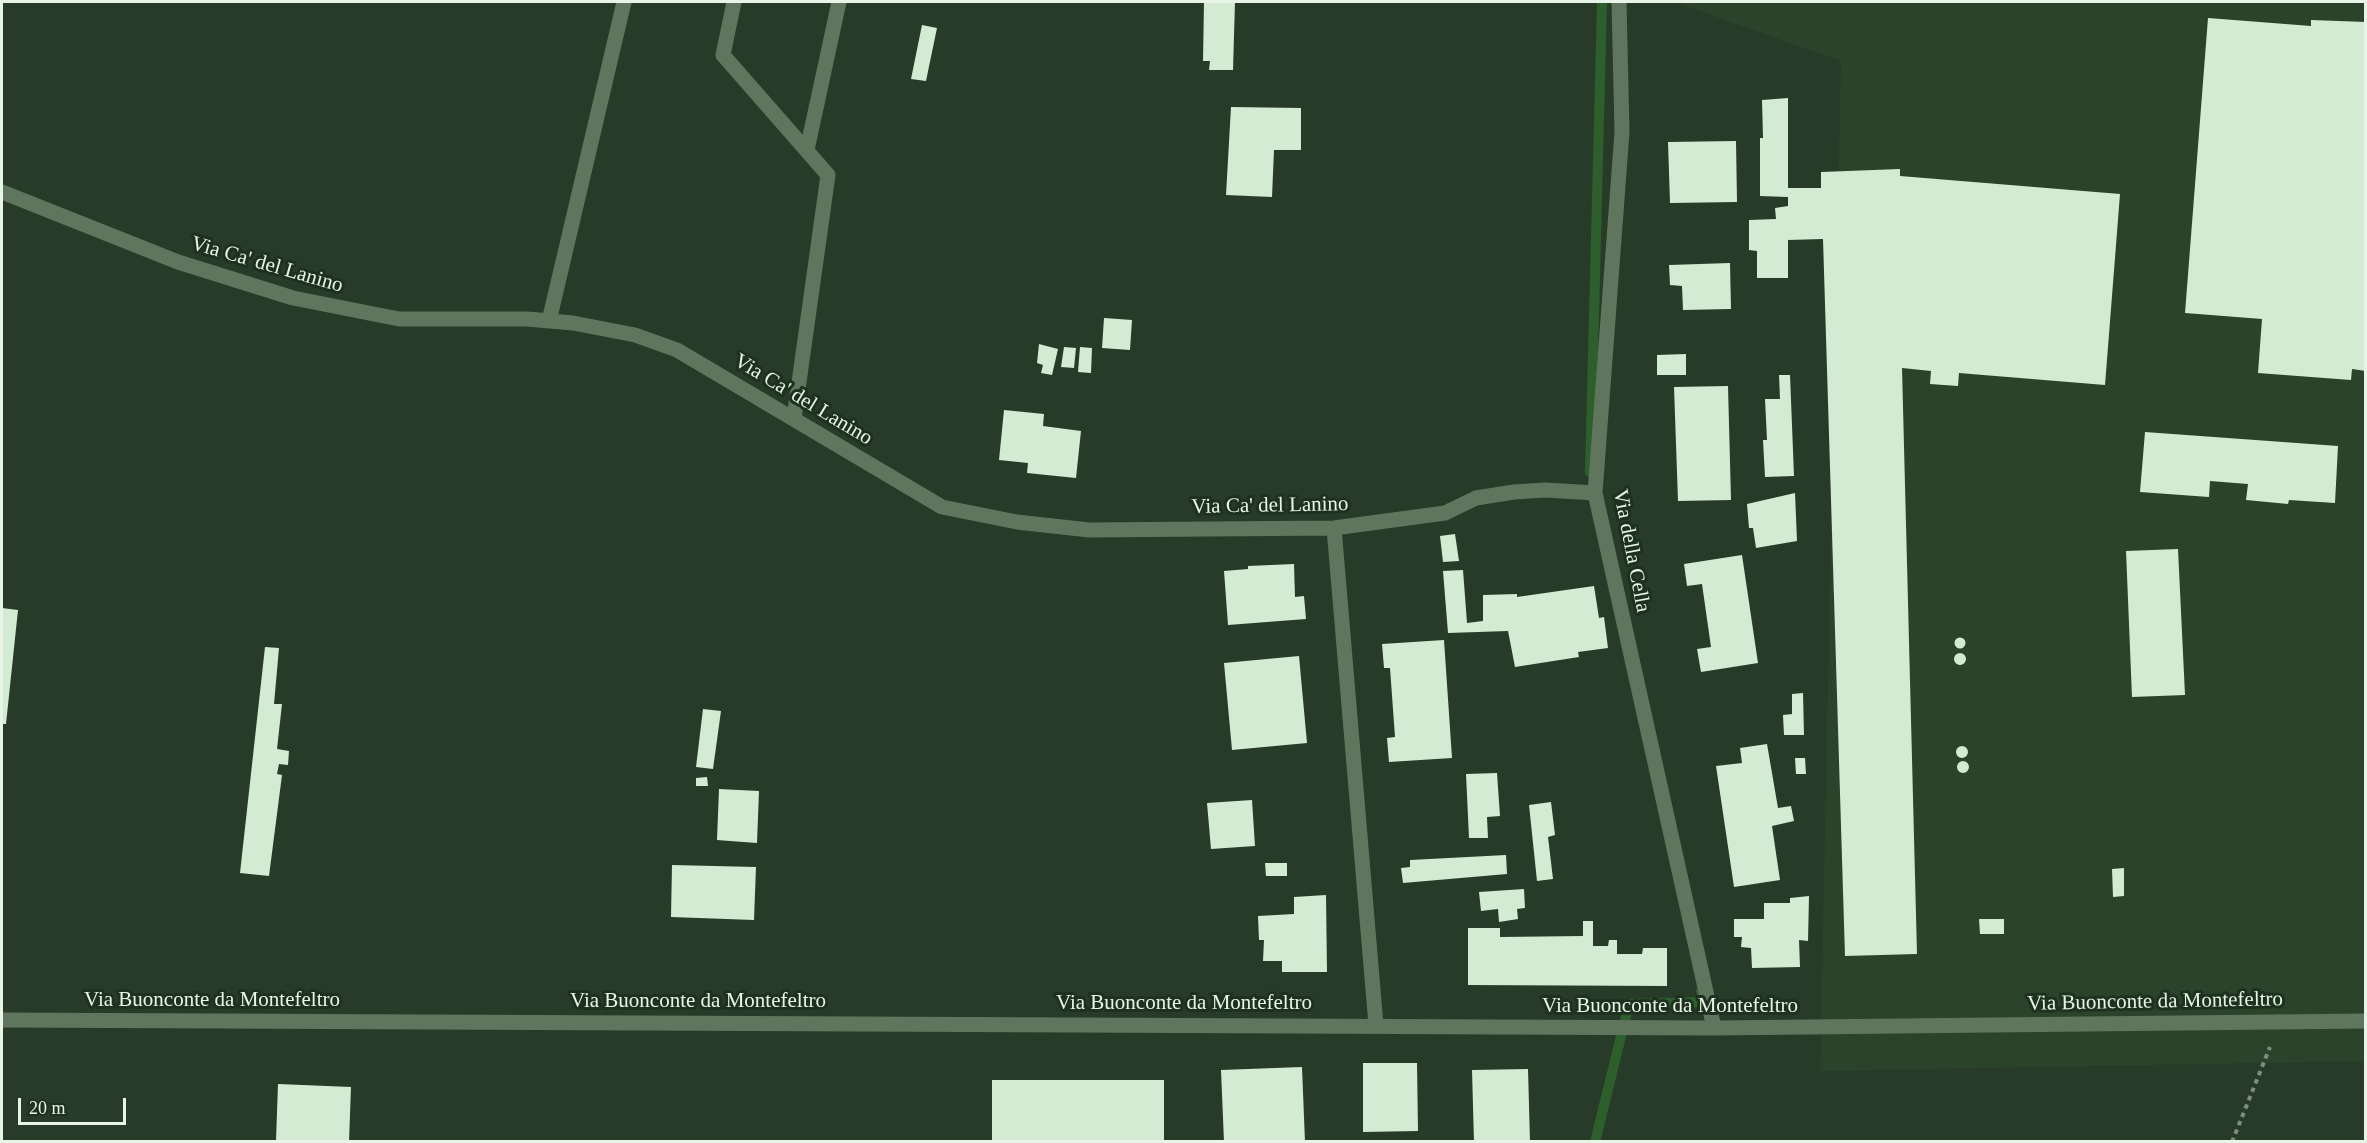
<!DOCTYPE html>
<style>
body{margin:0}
#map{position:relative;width:2367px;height:1143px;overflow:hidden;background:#283b28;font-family:Georgia,serif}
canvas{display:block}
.frame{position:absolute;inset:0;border:3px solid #e8f4e8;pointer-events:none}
.scale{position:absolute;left:18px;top:1098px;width:108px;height:27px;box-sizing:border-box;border:3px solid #e8f4e8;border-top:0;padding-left:8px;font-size:18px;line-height:21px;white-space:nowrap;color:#e8f4e8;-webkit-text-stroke:4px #1e311e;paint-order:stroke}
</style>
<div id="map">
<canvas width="2367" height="1143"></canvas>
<div class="frame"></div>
<div class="scale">20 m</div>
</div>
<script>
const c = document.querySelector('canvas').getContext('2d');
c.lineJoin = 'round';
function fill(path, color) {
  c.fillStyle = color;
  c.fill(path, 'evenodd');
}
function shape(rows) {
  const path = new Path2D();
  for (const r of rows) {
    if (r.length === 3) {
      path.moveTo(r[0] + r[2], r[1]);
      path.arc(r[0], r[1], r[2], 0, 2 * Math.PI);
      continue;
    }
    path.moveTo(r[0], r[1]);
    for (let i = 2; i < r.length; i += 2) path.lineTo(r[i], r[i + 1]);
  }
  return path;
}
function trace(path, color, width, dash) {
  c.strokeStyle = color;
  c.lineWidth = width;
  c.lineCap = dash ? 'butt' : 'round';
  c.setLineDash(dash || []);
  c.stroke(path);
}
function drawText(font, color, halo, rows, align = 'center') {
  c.font = font + ' Georgia,serif';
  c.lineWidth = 6;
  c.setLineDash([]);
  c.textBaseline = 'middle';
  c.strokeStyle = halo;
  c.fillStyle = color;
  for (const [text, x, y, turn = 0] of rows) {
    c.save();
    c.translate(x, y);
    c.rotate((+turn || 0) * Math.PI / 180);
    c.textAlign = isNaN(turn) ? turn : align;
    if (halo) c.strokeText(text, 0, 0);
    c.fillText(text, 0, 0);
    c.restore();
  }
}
fill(shape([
 [1674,2,2365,2,2365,1061,1820,1071,1841,61]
]), '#2b432a');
trace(shape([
 [1590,472,1602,2],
 [1595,1142,1629,1004,1704,1002,1701,991]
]), '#2c5f2c', 10);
fill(shape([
 [1204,2,1235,2,1233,70,1209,70,1210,61,1203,61],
 [2208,18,2311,26,2311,20,2366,22,2366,371,2352,369,2351,380,2258,373,2262,319,2185,313],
 [922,25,937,28,926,81,911,79],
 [1788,98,1788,188,1821,188,1821,172,1900,169,1900,176,2120,194,2105,385,1959,373,1958,386,1930,384,1931,371,1902,368,1917,954,1845,956,1823,239,1788,240,1788,278,1757,278,1757,251,1749,250,1749,220,1776,219,1775,208,1788,206,1788,197,1760,196,1760,138,1763,138,1762,100],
 [1231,107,1301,108,1301,150,1274,150,1272,197,1226,195],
 [1736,141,1737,202,1670,203,1668,142],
 [1730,263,1731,309,1683,310,1682,286,1670,285,1669,265],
 [1104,318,1132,320,1130,350,1102,348],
 [1039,344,1058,349,1052,375,1041,373,1043,365,1037,363],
 [1064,347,1076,348,1074,368,1061,367],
 [1080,347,1092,348,1091,373,1078,372],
 [1686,354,1686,375,1657,375,1657,355],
 [1779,375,1790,375,1794,476,1765,477,1763,440,1767,440,1765,399,1780,399],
 [1728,386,1731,500,1678,501,1674,387],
 [1004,410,1044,414,1043,426,1081,431,1076,478,1027,473,1028,463,999,460],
 [2145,432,2338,446,2335,503,2289,500,2288,504,2246,500,2248,484,2210,481,2209,497,2140,492],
 [1795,493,1797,541,1756,548,1753,528,1749,528,1747,504],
 [1455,534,1459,561,1443,562,1440,536],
 [2178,549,2185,695,2132,697,2126,551],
 [1742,555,1758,663,1701,672,1697,649,1711,647,1702,584,1687,586,1684,564],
 [1294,564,1295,597,1304,596,1306,619,1228,625,1224,571,1248,569,1248,566],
 [1463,570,1467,623,1483,621,1483,595,1517,594,1517,597,1594,586,1599,618,1604,617,1608,648,1578,652,1579,657,1515,667,1508,631,1448,633,1443,571],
 [2,608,18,610,6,724,2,724],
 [1960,643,5.5],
 [1444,640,1452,758,1389,762,1387,738,1395,737,1390,668,1384,668,1382,644],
 [265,647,279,648,274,704,282,704,277,749,289,751,288,765,279,764,277,774,282,775,269,876,240,873],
 [1960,659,6],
 [1299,656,1307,743,1232,750,1224,663],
 [1803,693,1804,735,1784,735,1783,715,1792,714,1792,694],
 [703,709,721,711,713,769,696,767],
 [1767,744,1778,808,1791,806,1794,821,1772,826,1780,880,1734,887,1716,766,1742,763,1740,748],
 [1962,752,6],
 [1795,758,1805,758,1806,774,1796,774],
 [1963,767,6],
 [1497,773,1500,816,1487,817,1488,838,1469,838,1466,774],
 [707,777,708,786,696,786,696,778],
 [719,789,759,791,757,843,717,840],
 [1252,800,1255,846,1211,849,1207,803],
 [1551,802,1555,835,1548,837,1553,879,1537,881,1529,805],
 [1506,855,1507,874,1403,883,1401,868,1410,867,1410,860],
 [1265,863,1287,863,1287,876,1266,876],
 [672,865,756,867,754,920,671,917],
 [2124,868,2124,896,2113,897,2112,869],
 [1524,889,1525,908,1517,909,1518,919,1499,922,1498,909,1481,911,1479,892],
 [1326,895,1327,972,1282,972,1282,961,1263,961,1264,940,1259,940,1258,916,1294,914,1294,897],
 [1809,896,1808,941,1799,940,1800,967,1752,968,1751,948,1741,947,1742,937,1734,937,1734,919,1764,919,1764,903,1790,903,1790,898],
 [1979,919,2004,919,2004,934,1980,934],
 [1583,921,1593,921,1593,946,1608,946,1609,940,1617,940,1617,954,1642,954,1643,948,1667,948,1667,986,1468,985,1468,928,1500,928,1500,937,1583,936],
 [1363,1063,1417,1063,1418,1131,1363,1132],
 [1302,1067,1305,1142,1224,1142,1221,1070],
 [1528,1069,1530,1142,1474,1142,1472,1070],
 [992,1080,1164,1080,1164,1142,992,1142],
 [278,1084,351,1087,349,1142,276,1141]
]), '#d3ebd2');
trace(shape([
 [2232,1142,2270,1047]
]), '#7e8e7e', 4, [4.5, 4.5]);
trace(shape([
 [734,2,723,55,828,175,794,418],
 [1619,2,1622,132,1595,493,1714,1028],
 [807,150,839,2],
 [2,192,178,262,293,298,399,319,527,319,573,323,635,335,677,350,942,507,1017,522,1089,530,1334,528,1445,513,1476,498,1514,492,1545,490,1595,493],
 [549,321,624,2],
 [1334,528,1376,1025],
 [2,1020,1714,1028,2366,1021]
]), '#5f755e', 15);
drawText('21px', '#e8f4e8', '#1e311e', [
 ["Via Ca' del Lanino",267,265,16],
 ["Via Ca' del Lanino",803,400,31],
 ["Via Ca' del Lanino",1270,506,-1],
 ["Via della Cella",1631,551,79],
 ["Via Buonconte da Montefeltro",212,1000],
 ["Via Buonconte da Montefeltro",698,1001],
 ["Via Buonconte da Montefeltro",2155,1002,-1],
 ["Via Buonconte da Montefeltro",1184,1003],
 ["Via Buonconte da Montefeltro",1670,1006]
]);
</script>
